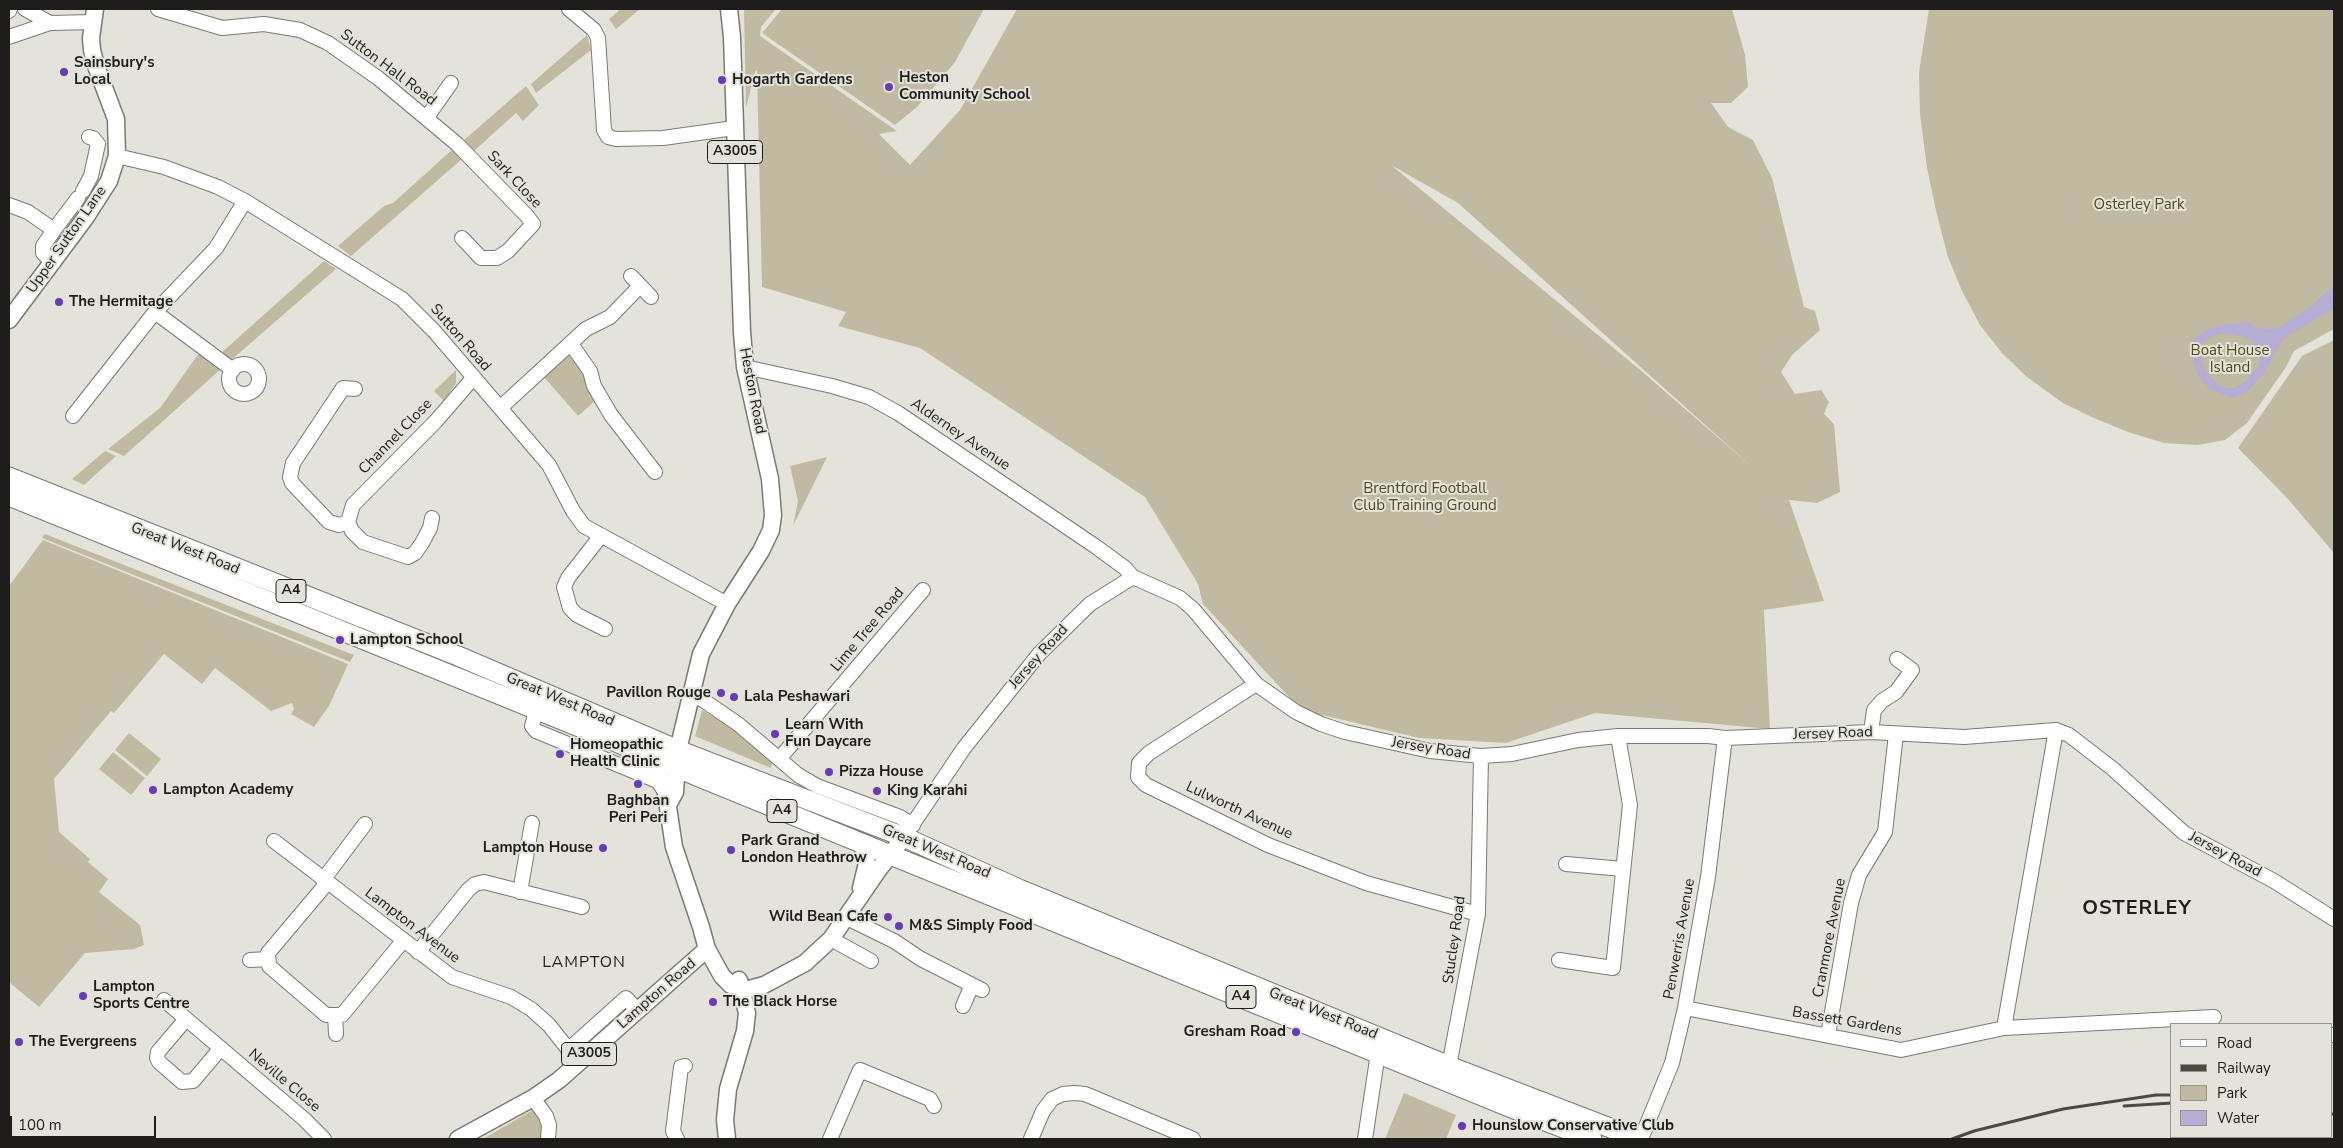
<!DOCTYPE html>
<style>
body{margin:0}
#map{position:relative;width:2343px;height:1148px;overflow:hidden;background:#e4e3db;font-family:"Nunito Sans",sans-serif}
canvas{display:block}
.frame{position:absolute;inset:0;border:10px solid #1e1d1b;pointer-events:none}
.legend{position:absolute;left:2170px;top:1023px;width:162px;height:115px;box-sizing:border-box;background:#e4e3db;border:1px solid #95948e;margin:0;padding:6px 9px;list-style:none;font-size:15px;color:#1e1d1b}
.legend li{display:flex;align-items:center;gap:10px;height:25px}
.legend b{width:25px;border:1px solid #95948e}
.scale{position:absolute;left:10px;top:1116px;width:146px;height:22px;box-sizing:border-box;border:2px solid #1e1d1b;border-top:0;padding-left:6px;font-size:15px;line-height:18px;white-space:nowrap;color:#1e1d1b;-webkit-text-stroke:4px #e4e3db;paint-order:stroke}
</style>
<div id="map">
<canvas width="2343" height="1148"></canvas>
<div class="frame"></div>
<ul class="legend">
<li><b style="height:6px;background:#fff"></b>Road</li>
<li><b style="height:6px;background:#4a4946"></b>Railway</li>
<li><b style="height:14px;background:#c0bba0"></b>Park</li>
<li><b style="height:14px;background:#b6add5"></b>Water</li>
</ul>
<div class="scale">100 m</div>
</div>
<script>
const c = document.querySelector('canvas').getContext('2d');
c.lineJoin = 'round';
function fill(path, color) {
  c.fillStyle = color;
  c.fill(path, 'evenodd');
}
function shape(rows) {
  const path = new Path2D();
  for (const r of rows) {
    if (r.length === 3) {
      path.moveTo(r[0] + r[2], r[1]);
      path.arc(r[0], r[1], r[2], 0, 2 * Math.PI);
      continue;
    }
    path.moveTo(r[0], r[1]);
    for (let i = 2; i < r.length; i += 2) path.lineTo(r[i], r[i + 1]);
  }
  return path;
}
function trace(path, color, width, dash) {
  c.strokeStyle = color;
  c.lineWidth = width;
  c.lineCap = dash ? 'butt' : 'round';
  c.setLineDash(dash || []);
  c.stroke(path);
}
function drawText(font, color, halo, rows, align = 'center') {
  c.font = font + ' "Nunito Sans",sans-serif';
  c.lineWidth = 4;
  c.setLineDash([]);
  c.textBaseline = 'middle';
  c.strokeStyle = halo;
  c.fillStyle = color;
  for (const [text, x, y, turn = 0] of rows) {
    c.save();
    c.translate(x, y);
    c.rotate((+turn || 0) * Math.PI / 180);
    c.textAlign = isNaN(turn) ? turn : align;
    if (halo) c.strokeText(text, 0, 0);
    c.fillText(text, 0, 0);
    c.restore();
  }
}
fill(shape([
 [621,9,640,9,616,29,609,19],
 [744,9,776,9,761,27,760,36,897,131,879,134,910,165,960,110,1017,9,1732,9,1745,55,1748,87,1731,103,1711,103,1728,127,1753,140,1772,178,1804,307,1815,311,1820,330,1792,355,1781,372,1795,394,1821,390,1829,402,1824,414,1834,424,1840,492,1817,503,1789,500,1824,601,1764,610,1770,729,1595,713,1506,743,1419,738,1301,710,1203,604,1198,584,1145,497,920,348,838,326,846,312,762,287,757,70,755,72,746,108],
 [1391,165,1458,203,1752,467,1638,368],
 [782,9,984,9,955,62,917,107,895,125,762,33],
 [1929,9,2334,9,2334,329,2294,351,2286,367,2247,423,2225,440,2198,445,2164,443,2128,432,2094,418,2063,403,2027,377,2002,353,1980,325,1962,291,1948,257,1937,215,1927,168,1920,114,1919,72],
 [587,35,591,50,536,93,531,84],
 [526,86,539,105,523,121,516,113,474,151,464,140],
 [453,149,462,159,351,256,338,246,384,206,393,203],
 [324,261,336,269,230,361,221,353],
 [2334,340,2334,553,2288,499,2238,448,2302,356],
 [199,353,221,369,124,456,108,449,160,408],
 [567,353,583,372,596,400,578,416,543,376],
 [456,370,456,383,444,401,434,391],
 [105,451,116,456,84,485,72,479],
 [827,457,793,526,798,501,790,466],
 [45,534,354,655,350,662,42,538],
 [43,540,348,664,329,706,314,727,291,714,294,709,292,703,271,711,215,668,202,684,164,654,114,713,111,711,54,779,59,832,90,859,88,862,108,879,99,892,140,925,144,945,134,949,85,953,39,1007,9,982,9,586],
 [702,710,749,738,772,762,771,768,695,736],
 [129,733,161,759,147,776,115,750],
 [113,752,145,778,131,795,99,769],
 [1404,1093,1456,1115,1446,1139,1385,1139],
 [536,1108,543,1118,542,1139,483,1139]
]), '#c0bba0');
fill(shape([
 [2334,285,2334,308,2283,339,2262,376,2245,394,2232,398,2209,389,2198,376,2190,350,2193,340,2206,330,2220,325,2247,322,2256,328,2276,329,2311,306],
 [2225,333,2244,337,2252,341,2259,350,2260,364,2246,381,2234,388,2221,387,2206,373,2200,355,2203,343,2211,337]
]), '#b6add5');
const minor = shape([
 [25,9,50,23,93,22],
 [158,9,222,28,264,24,300,30,328,43,378,78,457,144,527,216,533,224,508,251,497,258,481,258,462,238],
 [569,9,594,30,598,38,604,130,608,137,616,139,663,138,734,128],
 [9,11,10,9],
 [9,37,50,23],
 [427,117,451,83],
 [117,156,164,167,218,187,245,201,402,299,434,331,549,465,573,511,584,526,727,604],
 [83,191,91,176,98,144,93,138,89,137],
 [9,205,28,212,54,230,43,246,43,253,53,263],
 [54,230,78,198],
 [631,276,651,297],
 [155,312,233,370],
 [571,344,590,371,594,386,611,415,655,472],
 [244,379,15],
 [745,367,832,386,869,397,898,413,1095,546,1125,568,1133,577],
 [500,408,586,329,610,317,640,286],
 [73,416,155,312,216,248,245,201],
 [432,518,430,528,422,543,415,553,408,557,363,542,352,531,348,522,353,505,436,421,474,377],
 [348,522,339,525,329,522,292,483,290,477,293,463,343,388,355,389],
 [600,537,568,578,564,587,570,608,577,615,605,629],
 [1256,684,1149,753,1139,763,1138,777,1146,785,1268,845,1366,883,1478,914],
 [691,695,703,700,738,724,798,775,817,786,900,817,913,825],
 [536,711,532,726,536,731,660,782],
 [1871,732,1874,710,1882,701,1896,692,1912,670,1897,659],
 [779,759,923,590],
 [904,837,964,748,1039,654,1090,604,1133,577,1180,598,1193,609,1256,684,1296,712,1321,724,1345,732,1430,751,1481,756,1512,754,1578,740,1618,736,1708,736,1725,738,1871,732,1964,737,2056,730,2069,735,2113,769,2184,833,2274,881,2334,919],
 [274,841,452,977,511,997,531,1009,549,1025,579,1063],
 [1566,864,1623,869],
 [323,880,365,824],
 [327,883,268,953,269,966,326,1015,342,1015,403,941],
 [520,892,532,823],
 [847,918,894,941,921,959,982,990],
 [831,939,871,961],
 [418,952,468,890,475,884,484,882,582,907],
 [250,960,268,959],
 [1559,960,1613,968,1630,805,1618,736],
 [164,1000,304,1119,324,1139],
 [963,1006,972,985],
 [1685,1008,1901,1050,2004,1028,2214,1017],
 [335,1015,336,1034],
 [186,1019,158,1052,157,1058,159,1062,182,1082,193,1081,221,1048],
 [2004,1028,2056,730],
 [1828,1035,1851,903,1859,875,1885,832,1896,734],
 [2332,1035,2334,1035],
 [568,1050,626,998,638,1011],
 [1449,1066,1478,914,1481,756],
 [533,1098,546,1116,549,1125,548,1139],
 [677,1139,673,1131,681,1067,685,1066],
 [830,1139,860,1070,930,1099,934,1106],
 [1031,1139,1043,1111,1052,1099,1063,1094,1074,1093,1085,1094,1193,1139],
 [1365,1139,1378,1053],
 [1641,1139,1672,1063,1685,1008,1708,877,1725,738]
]);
const major = shape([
 [9,320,86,217,109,181,117,156,116,119,96,66,92,50,91,38,95,9],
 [666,794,674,847,701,927,707,949,722,976,731,985,742,991],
 [668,805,675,792,678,750,701,654,727,604,761,551,771,530,773,515,770,479,745,367,742,332,732,37,729,9],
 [861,843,865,851,867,863,861,888],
 [742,991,764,985,805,963,831,939,879,869,904,837],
 [458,1139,533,1098,559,1080,707,949],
 [727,1139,725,1120,728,1089,745,1031,747,1013,739,980]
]);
const highway = shape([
 [9,477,458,656,678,750,904,837,1019,889,1449,1066,1639,1139],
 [9,496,604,737,704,779,1519,1111,1592,1139],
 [643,753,666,789]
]);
trace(minor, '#7a7972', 16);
trace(major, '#7a7972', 19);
trace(highway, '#7a7972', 21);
trace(minor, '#fff', 14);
trace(major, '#fff', 16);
trace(highway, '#fff', 19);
trace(shape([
 [2124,1106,2172,1103],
 [2332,1114,2334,1114],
 [1952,1139,1974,1131,2063,1109,2156,1095,2172,1095]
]), '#4a4946', 3);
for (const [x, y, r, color] of [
 [64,72,5,"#673bb3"],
 [722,80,5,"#673bb3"],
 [889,87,5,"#673bb3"],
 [59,302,5,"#673bb3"],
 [340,640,5,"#673bb3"],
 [721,693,5,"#673bb3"],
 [734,697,5,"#673bb3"],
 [775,734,5,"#673bb3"],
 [560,754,5,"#673bb3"],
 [829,772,5,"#673bb3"],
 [638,784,5,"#673bb3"],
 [153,790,5,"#673bb3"],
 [877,791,5,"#673bb3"],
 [603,848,5,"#673bb3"],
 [731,850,5,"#673bb3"],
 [888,917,5,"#673bb3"],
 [899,926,5,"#673bb3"],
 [83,996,5,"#673bb3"],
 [713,1002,5,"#673bb3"],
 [1296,1032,5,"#673bb3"],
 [19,1042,5,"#673bb3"],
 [1462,1126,5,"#673bb3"]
]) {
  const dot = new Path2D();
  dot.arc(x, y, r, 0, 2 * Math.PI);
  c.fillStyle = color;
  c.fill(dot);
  trace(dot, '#e4e3db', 2);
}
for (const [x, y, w] of [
 [735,152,55],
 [291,591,30],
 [782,811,30],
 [1241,997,30],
 [589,1054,55]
]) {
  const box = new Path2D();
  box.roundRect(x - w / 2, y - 11.5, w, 23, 4);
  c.fillStyle = '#e4e3db';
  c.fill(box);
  trace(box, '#1e1d1b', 1);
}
drawText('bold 14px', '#1e1d1b', null, [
 ["A3005",735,152],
 ["A4",291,591],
 ["A4",782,811],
 ["A4",1241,997],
 ["A3005",589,1054]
]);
drawText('bold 15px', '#1e1d1b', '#e4e3db', [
 ["Sainsbury's",74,63],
 ["Local",74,80],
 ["Heston",899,78],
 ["Community School",899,95],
 ["Hogarth Gardens",732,80],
 ["The Hermitage",69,302],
 ["Lampton School",350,640],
 ["Pavillon Rouge",711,693,"right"],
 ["Lala Peshawari",744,697],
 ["Learn With",785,725],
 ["Fun Daycare",785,742],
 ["Homeopathic",570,745],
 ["Health Clinic",570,762],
 ["Pizza House",839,772],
 ["Lampton Academy",163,790],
 ["King Karahi",887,791],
 ["Baghban",638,801,"center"],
 ["Peri Peri",638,818,"center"],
 ["Park Grand",741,841],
 ["London Heathrow",741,858],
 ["Lampton House",593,848,"right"],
 ["Wild Bean Cafe",878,917,"right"],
 ["M&S Simply Food",909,926],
 ["Lampton",93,987],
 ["Sports Centre",93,1004],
 ["The Black Horse",723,1002],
 ["Gresham Road",1286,1032,"right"],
 ["The Evergreens",29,1042],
 ["Hounslow Conservative Club",1472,1126]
], 'left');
drawText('15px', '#1e1d1b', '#e4e3db', [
 ["Sutton Hall Road",388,68,37],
 ["Sark Close",514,180,47],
 ["Upper Sutton Lane",67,240,-55],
 ["Sutton Road",460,338,49],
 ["Heston Road",752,391,79],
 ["Alderney Avenue",960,435,34],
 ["Channel Close",396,437,-46],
 ["Great West Road",185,549,22],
 ["Lime Tree Road",868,630,-50],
 ["Jersey Road",1039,657,-48],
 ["Great West Road",560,700,23],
 ["Jersey Road",1833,734,-2],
 ["Jersey Road",1431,749,9],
 ["Lulworth Avenue",1239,811,25],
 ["Great West Road",936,852,23],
 ["Jersey Road",2225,855,28],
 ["Lampton Avenue",412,926,37],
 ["Cranmore Avenue",1830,938,-79],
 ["Penwerris Avenue",1680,939,-80],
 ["Stucley Road",1455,940,-82],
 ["Lampton Road",657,994,-41],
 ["Great West Road",1323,1014,22],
 ["Bassett Gardens",1847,1022,10],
 ["Neville Close",284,1081,40]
]);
drawText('15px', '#524916', '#e4e3db', [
 ["Osterley Park",2139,205],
 ["Boat House",2230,351],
 ["Island",2230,368],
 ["Brentford Football",1425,489],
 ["Club Training Ground",1425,506]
]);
c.letterSpacing = '1px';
drawText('16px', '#1e1d1b', '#e4e3db', [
 ["LAMPTON",584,963]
]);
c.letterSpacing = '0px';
c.letterSpacing = '1px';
drawText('bold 20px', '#1e1d1b', '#e4e3db', [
 ["OSTERLEY",2137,909]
]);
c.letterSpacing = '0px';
</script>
